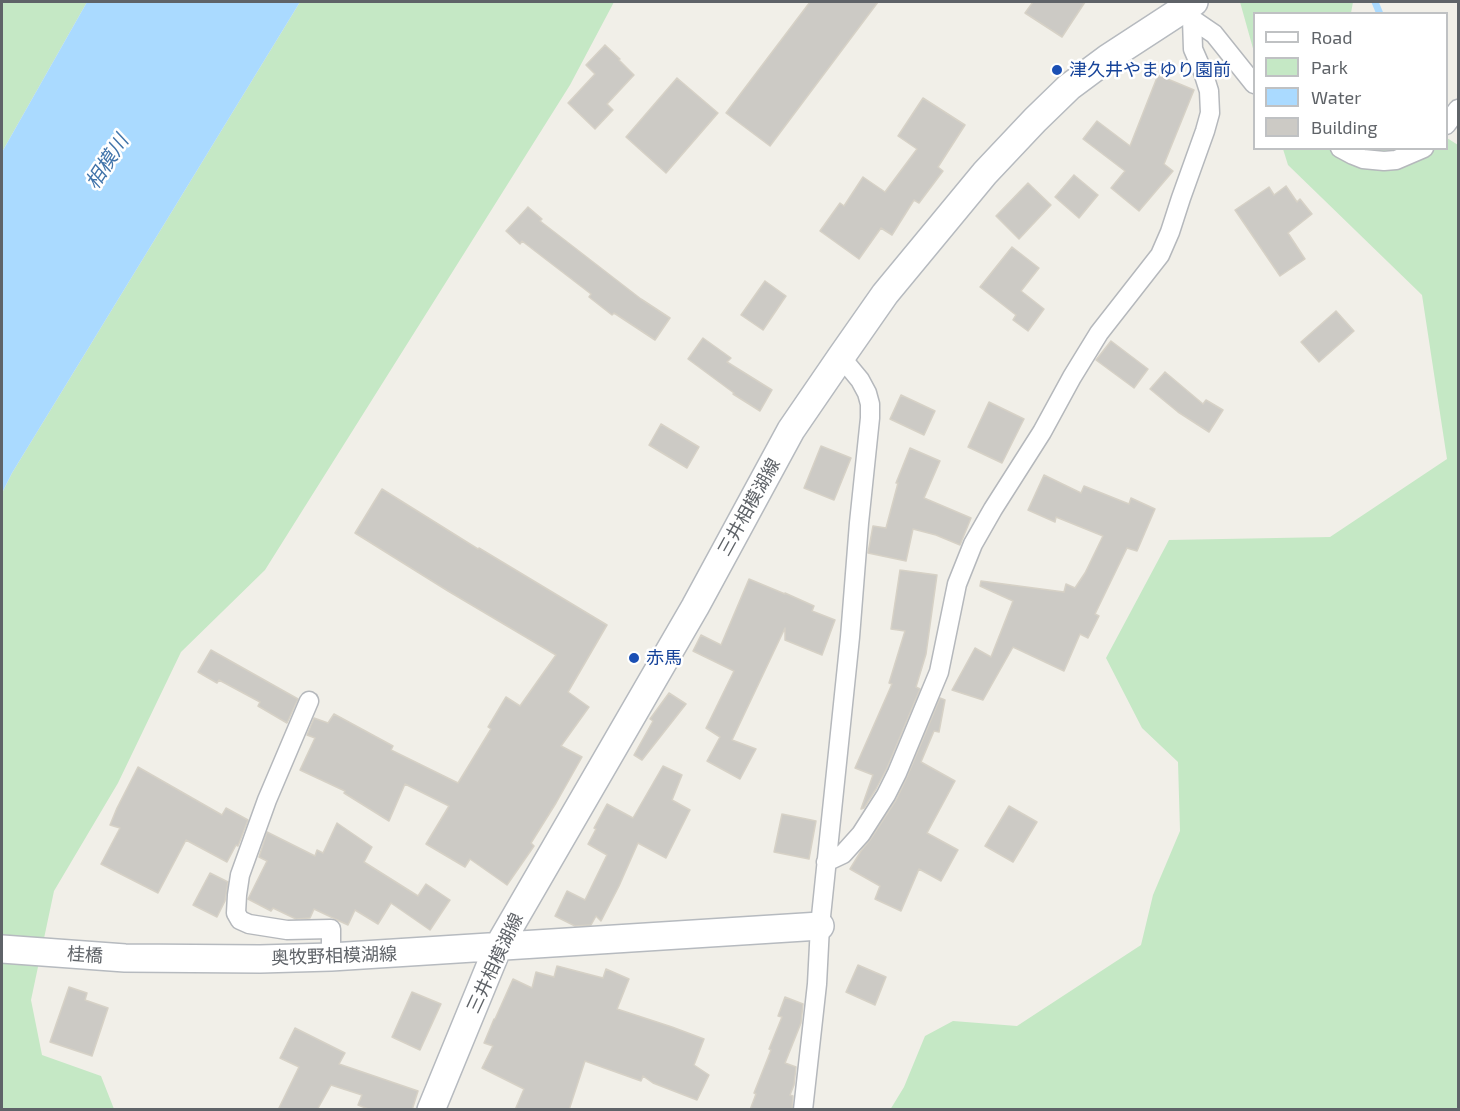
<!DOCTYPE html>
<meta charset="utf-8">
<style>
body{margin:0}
#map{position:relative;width:1460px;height:1111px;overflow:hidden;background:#f1efe8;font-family:"Exo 2",sans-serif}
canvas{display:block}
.frame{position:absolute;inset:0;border:3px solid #5f6368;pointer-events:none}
.legend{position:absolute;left:1253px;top:12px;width:195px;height:138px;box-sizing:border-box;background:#fff;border:2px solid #bfc1c3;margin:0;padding:8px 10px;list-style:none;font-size:18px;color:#5f6368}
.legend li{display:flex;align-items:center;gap:12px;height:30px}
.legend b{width:30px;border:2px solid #bfc1c3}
</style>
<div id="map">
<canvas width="1460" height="1111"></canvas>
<div class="frame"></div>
<ul class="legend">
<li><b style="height:8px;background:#fff"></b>Road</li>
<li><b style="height:16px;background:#c5e8c5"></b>Park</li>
<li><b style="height:16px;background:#aadaff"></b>Water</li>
<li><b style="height:16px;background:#cccac5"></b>Building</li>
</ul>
</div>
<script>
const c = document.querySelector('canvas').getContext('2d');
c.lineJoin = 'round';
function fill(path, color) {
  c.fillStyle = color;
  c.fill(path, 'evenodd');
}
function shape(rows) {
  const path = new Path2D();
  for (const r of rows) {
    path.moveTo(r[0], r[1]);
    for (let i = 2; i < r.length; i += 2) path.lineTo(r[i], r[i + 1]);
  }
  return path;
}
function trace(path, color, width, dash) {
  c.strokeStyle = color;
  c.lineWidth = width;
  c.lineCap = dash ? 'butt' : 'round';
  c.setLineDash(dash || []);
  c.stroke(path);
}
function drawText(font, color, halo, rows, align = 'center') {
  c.font = font + ' "Exo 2","Noto Sans JP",sans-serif';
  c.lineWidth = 5;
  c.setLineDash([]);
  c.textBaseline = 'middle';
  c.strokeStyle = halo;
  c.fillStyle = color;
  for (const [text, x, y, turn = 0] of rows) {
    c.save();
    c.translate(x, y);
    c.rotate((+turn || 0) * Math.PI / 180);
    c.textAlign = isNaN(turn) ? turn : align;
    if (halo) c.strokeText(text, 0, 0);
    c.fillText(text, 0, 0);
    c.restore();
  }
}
fill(shape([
 [2,2,87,2,2,152],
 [300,2,614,2,570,85,265,570,181,652,118,783,54,891,31,1000,42,1055,101,1076,114,1109,2,1110,2,493,12,473],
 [1240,2,1353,2,1351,13,1254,14,1254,52],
 [1447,138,1458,145,1458,1109,890,1110,904,1087,925,1036,953,1021,1017,1026,1141,945,1153,895,1180,831,1178,762,1142,728,1106,658,1169,540,1330,537,1447,459,1422,295,1288,165,1283,149,1446,148]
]), '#c5e8c5');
fill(shape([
 [87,2,300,2,12,473,2,493,2,152]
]), '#aadaff');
trace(shape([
 [1375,2,1380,14],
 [1458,124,1458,125]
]), '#aadaff', 7);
const building = shape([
 [810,2,878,2,770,146,726,113,810,2],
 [1033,2,1085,2,1062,37,1025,13,1033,2],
 [605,45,620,59,619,60,634,75,607,104,613,110,595,129,568,103,595,74,586,65,605,45],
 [1158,75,1194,90,1164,164,1173,171,1139,211,1111,188,1125,171,1083,139,1097,121,1130,146,1158,75],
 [677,78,718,113,666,173,626,137,677,78],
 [923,98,965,125,938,167,943,171,919,203,914,200,892,235,881,228,859,259,820,231,840,203,844,206,863,177,885,192,917,149,898,136,923,98],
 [1074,175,1098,195,1079,218,1055,197,1074,175],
 [1028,183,1051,205,1019,239,996,216,1028,183],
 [1286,186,1297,202,1300,199,1312,214,1288,233,1305,259,1280,276,1235,210,1269,187,1274,195,1286,186],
 [528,207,542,219,540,221,641,299,670,318,655,340,614,313,612,315,589,297,591,294,522,241,520,244,506,231,528,207],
 [1012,247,1039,268,1021,291,1044,309,1028,331,1013,320,1016,315,980,287,1012,247],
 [765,281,786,296,763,330,741,315,765,281],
 [1336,311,1354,331,1319,362,1301,342,1336,311],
 [703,338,731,358,727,362,772,390,760,411,733,394,734,393,688,359,703,338],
 [1111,341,1148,369,1134,388,1096,360,1111,341],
 [1165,372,1203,404,1206,400,1223,410,1209,432,1178,412,1150,389,1165,372],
 [901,395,935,411,924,435,890,419,901,395],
 [989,402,1024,419,1002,463,968,447,989,402],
 [661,424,699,447,687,468,649,445,661,424],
 [821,446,851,458,834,500,804,488,821,446],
 [910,448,940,461,924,498,971,518,960,545,936,535,913,529,906,561,868,553,873,526,886,528,898,483,896,483,910,448],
 [1044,475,1081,493,1084,486,1129,504,1131,498,1155,509,1137,551,1127,548,1095,614,1099,616,1088,638,1080,634,1064,671,1013,647,983,700,952,690,975,648,991,657,1013,601,980,586,981,581,1064,592,1066,584,1075,588,1085,573,1103,536,1056,517,1055,522,1028,510,1044,475],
 [382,489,478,549,479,548,607,625,568,692,589,707,561,746,582,757,556,803,531,843,534,846,507,885,470,859,465,867,426,844,449,806,405,784,389,821,344,793,345,791,300,770,315,738,307,735,314,718,328,723,334,714,393,746,391,750,458,783,491,729,488,727,506,697,520,706,556,655,448,591,355,533,382,489],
 [900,570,937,575,926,654,916,687,920,689,887,768,876,789,864,808,861,809,873,775,855,768,892,684,889,683,905,631,891,629,900,570],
 [749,579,785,594,785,593,814,606,812,611,835,620,822,655,785,640,785,628,732,740,756,749,740,779,707,761,720,737,706,728,734,671,693,651,701,635,721,645,749,579],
 [211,650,298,699,287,723,258,706,260,702,219,680,217,683,198,672,211,650],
 [669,693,686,704,642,760,634,755,653,721,650,719,669,693],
 [940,698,945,700,939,732,934,731,921,762,955,781,927,833,958,850,941,881,919,869,901,911,875,899,880,886,850,869,861,851,870,840,896,800,907,777,940,698],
 [663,766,682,775,672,800,690,810,666,858,638,843,619,886,601,921,596,916,591,925,575,926,555,916,567,891,585,900,607,855,588,844,596,829,594,828,607,804,633,818,663,766],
 [138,767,222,815,226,808,248,820,238,846,236,845,227,862,186,840,158,893,101,864,120,828,110,825,117,808,138,767],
 [1009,806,1037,822,1013,862,985,846,1009,806],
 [782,814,816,821,809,859,774,852,782,814],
 [337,823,372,847,364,862,418,896,426,884,450,900,430,930,391,903,378,924,355,910,348,925,314,909,310,918,296,919,273,908,271,911,248,899,267,861,259,857,267,832,315,856,317,850,323,853,337,823],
 [210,873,228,882,225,901,217,917,193,905,210,873],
 [858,965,886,977,875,1005,846,992,858,965],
 [557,966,603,978,606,969,629,979,617,1009,672,1027,704,1039,694,1065,709,1075,697,1100,653,1083,643,1076,641,1081,585,1061,569,1110,515,1110,524,1089,482,1068,493,1046,484,1043,494,1019,495,1019,513,979,532,988,536,972,554,977,557,966],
 [69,987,87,993,85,1000,108,1008,92,1056,50,1042,69,987],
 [412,992,441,1004,420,1050,392,1037,412,992],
 [785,997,803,1004,801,1023,785,1063,796,1067,794,1085,790,1095,793,1096,792,1110,750,1110,756,1094,754,1093,771,1050,769,1049,782,1017,778,1016,785,997],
 [295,1028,345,1053,339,1064,418,1091,412,1110,371,1110,358,1105,362,1095,331,1085,317,1110,278,1110,299,1067,280,1058,295,1028]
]);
fill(building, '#cccac5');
trace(building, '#d6d1c6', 1.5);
const street = shape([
 [1187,12,1192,19,1214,34,1254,84],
 [1446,125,1458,109],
 [1340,148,1353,155,1363,159,1384,161,1396,160,1424,148],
 [309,701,267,800,240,875,237,895,236,913,240,920,249,924,287,930,331,929,331,957],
 [826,862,843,854,861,834,886,795,897,773,939,672,957,584,973,544,993,509,1042,432,1072,377,1099,333,1160,255,1170,232,1181,198,1205,131,1210,113,1209,91,1203,72,1193,49,1192,19],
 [803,1110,817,984,820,926,850,637,859,523,870,418,870,404,867,393,860,380,841,357]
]);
const secondary = shape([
 [2,949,125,958,260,959,331,957,820,926],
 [431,1110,498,947,695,607,791,430,841,357,885,294,985,173,1035,120,1069,87,1108,58,1194,2]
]);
trace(street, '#b5b8bc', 21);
trace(secondary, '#b6babf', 30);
trace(street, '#fff', 18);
trace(secondary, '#fff', 27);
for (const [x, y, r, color] of [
 [1057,70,6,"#1a4fb4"],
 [634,658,6,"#1a4fb4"]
]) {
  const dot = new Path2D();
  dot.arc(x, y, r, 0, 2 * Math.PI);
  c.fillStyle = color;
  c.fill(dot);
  trace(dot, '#fff', 2);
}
drawText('18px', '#164399', '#fff', [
 ["津久井やまゆり園前",1069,70],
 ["赤馬",646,658]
], 'left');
drawText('18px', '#5f6368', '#fff', [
 ["三井相模湖線",749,507,-61],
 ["桂橋",85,955,4],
 ["奥牧野相模湖線",334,956,-2],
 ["三井相模湖線",495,963,-65]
]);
drawText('italic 20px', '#4174aa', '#fff', [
 ["相模川",107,162,-57]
]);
</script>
